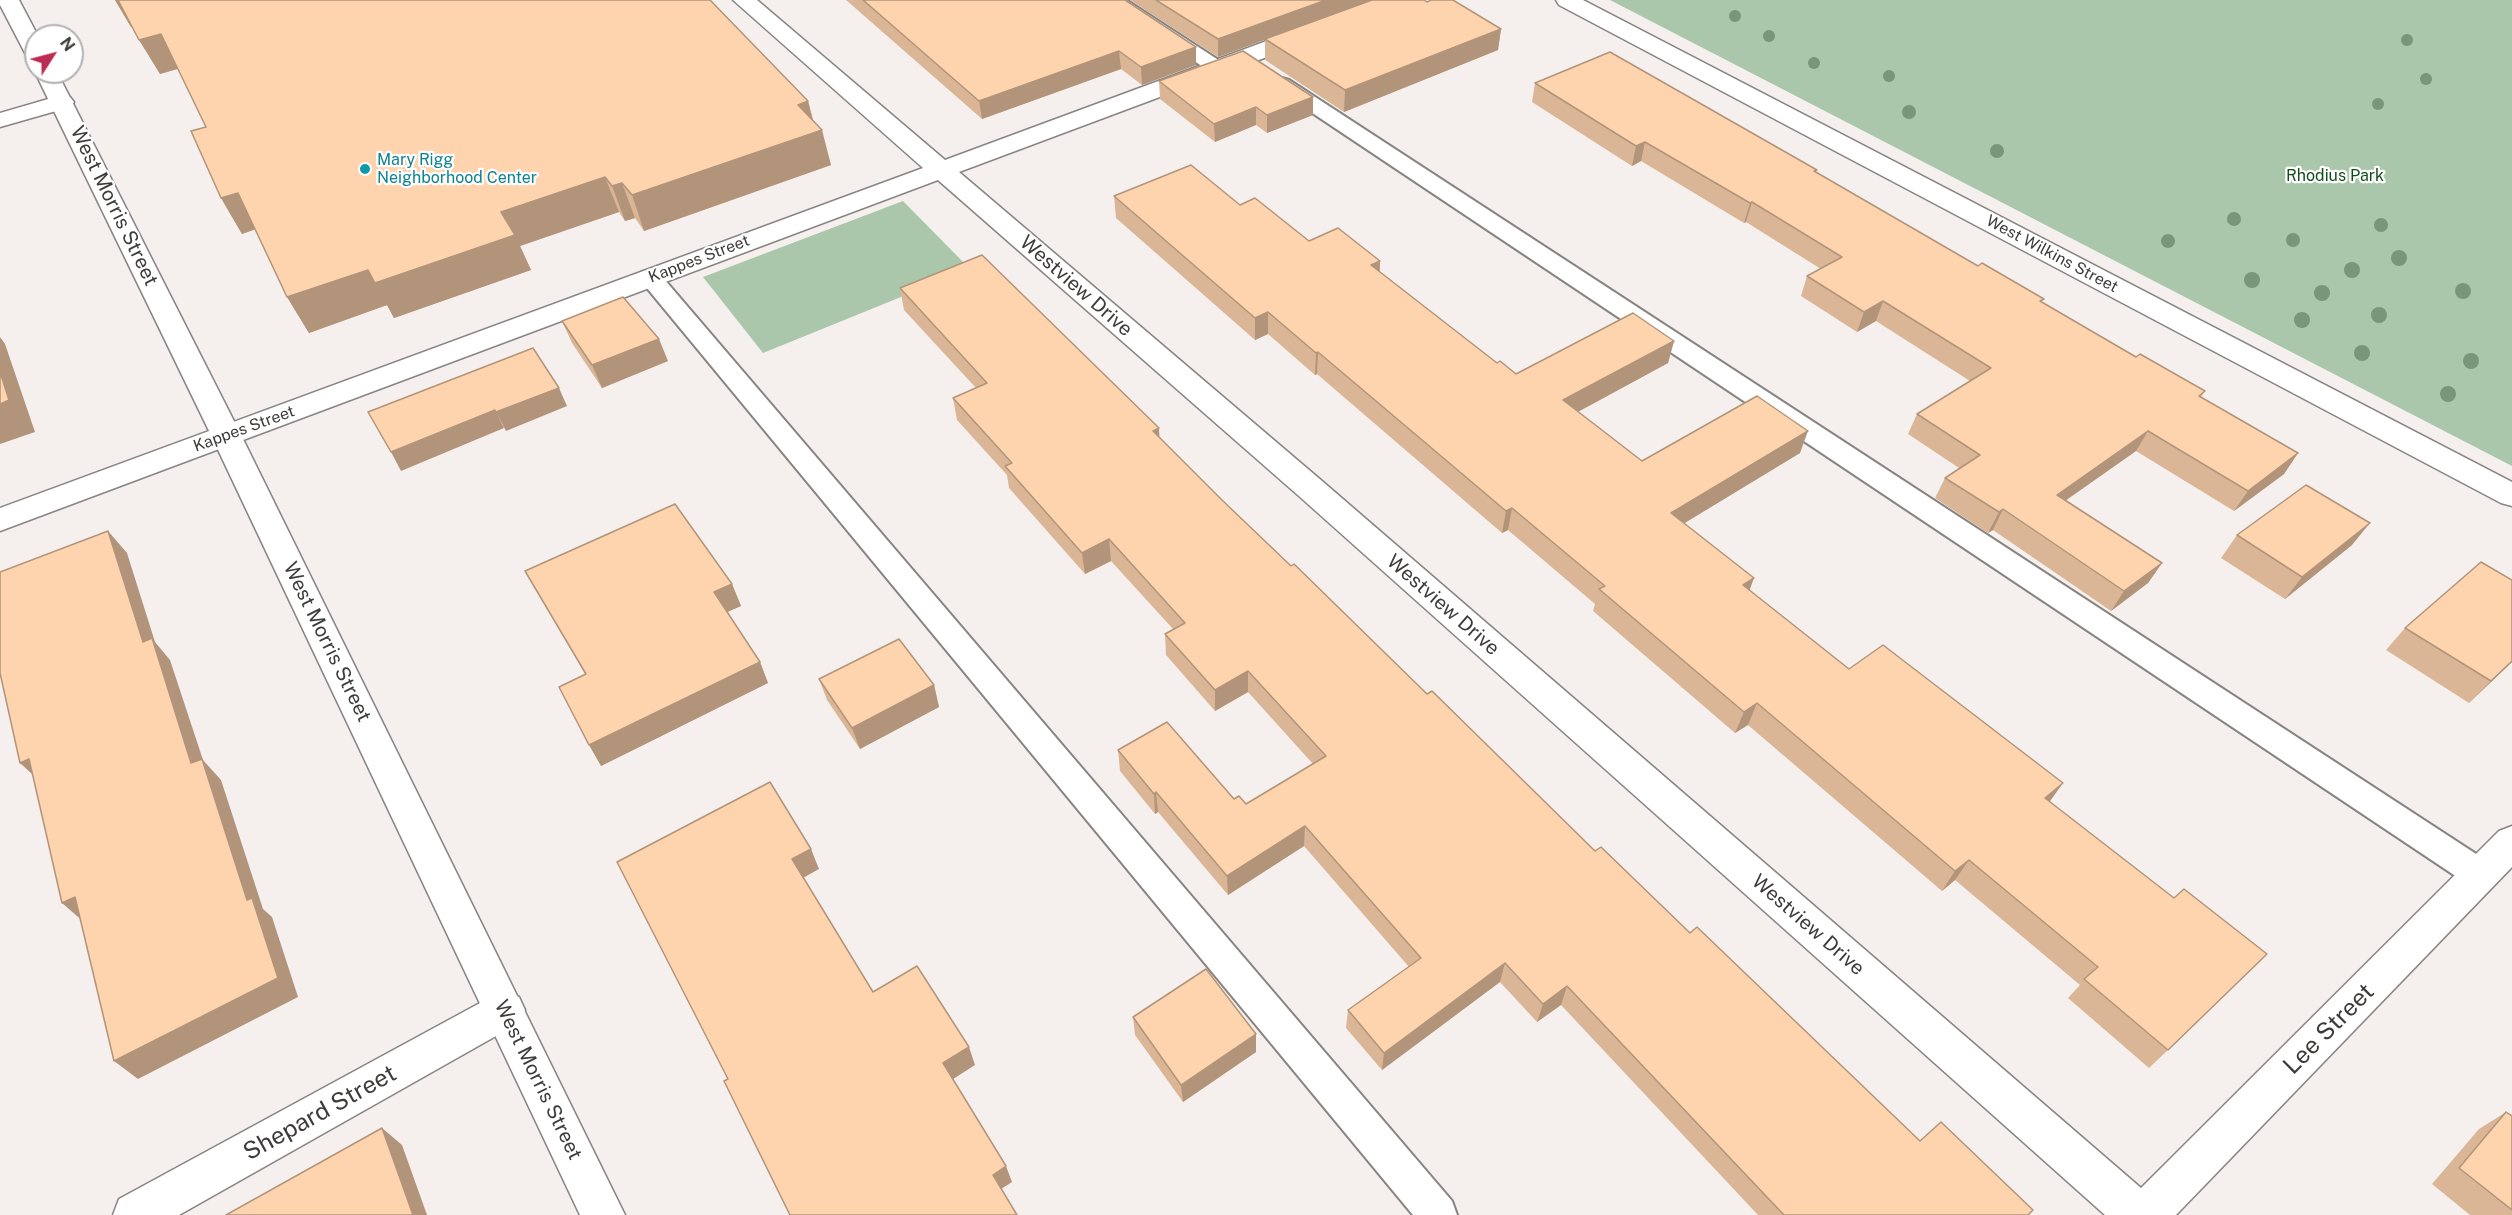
<!DOCTYPE html>
<style>
body{margin:0}
#map{position:relative;width:2512px;height:1215px;overflow:hidden;background:#f5f0ee;font-family:"Public Sans",sans-serif}
canvas{display:block}
.north{position:absolute;left:24px;top:24px;width:60px;height:60px;box-sizing:border-box;background:#fff;border:2px solid #b2b1b1;border-radius:50%;rotate:54deg;font-size:16px;font-weight:700;line-height:24px;text-align:center;color:#3e3c3b}
.north::after{content:'';display:block;margin:auto;width:21px;height:27px;background:#bb2b53;clip-path:polygon(50% 0,100% 100%,50% 72%,0 100%)}
</style>
<div id="map">
<canvas width="2512" height="1215"></canvas>
<div class="north">N</div>
</div>
<script>
const c = document.querySelector('canvas').getContext('2d');
c.lineJoin = 'round';
function fill(path, color) {
  c.fillStyle = color;
  c.fill(path, 'evenodd');
}
function shape(rows) {
  const path = new Path2D();
  for (const r of rows) {
    path.moveTo(r[0], r[1]);
    for (let i = 2; i < r.length; i += 2) path.lineTo(r[i], r[i + 1]);
  }
  return path;
}
function trace(path, color, width, dash) {
  c.strokeStyle = color;
  c.lineWidth = width;
  c.lineCap = dash ? 'butt' : 'round';
  c.setLineDash(dash || []);
  c.stroke(path);
}
function drawText(font, color, halo, rows, align = 'center') {
  c.font = font + ' "Public Sans",sans-serif';
  c.lineWidth = 4.5;
  c.setLineDash([]);
  c.textBaseline = 'middle';
  c.strokeStyle = halo;
  c.fillStyle = color;
  for (const [text, x, y, turn = 0] of rows) {
    c.save();
    c.translate(x, y);
    c.rotate((+turn || 0) * Math.PI / 180);
    c.textAlign = isNaN(turn) ? turn : align;
    if (halo) c.strokeText(text, 0, 0);
    c.fillText(text, 0, 0);
    c.restore();
  }
}
fill(shape([
 [1610,0,2512,0,2512,466],
 [903,201,970,269,763,353,703,277]
]), '#aac7ab');
const service = shape([
 [1104,0,1126,0,1223,63,1226,67,1223,71,1209,71,1104,0],
 [1282,78,1289,80,2493,865,2497,875,2493,885,2481,889,2469,885,1275,88,1272,84,1275,80,1282,78],
 [650,270,658,272,1452,1201,1457,1215,1413,1215,642,282,638,277,642,272,650,270]
]);
const minor = shape([
 [733,0,757,0,945,160,1299,29,1307,27,1315,29,1318,34,1315,39,959,172,1322,481,2141,1188,2499,831,2512,826,2512,867,2176,1215,2105,1215,1300,497,938,180,0,531,0,508,923,168,733,0],
 [1556,0,1583,0,2512,482,2512,506,2501,503,1559,5,1556,0],
 [62,95,70,97,74,102,70,107,0,127,0,113,62,95],
 [505,991,519,997,525,1010,519,1023,179,1215,113,1215,119,1199,491,997,505,991]
]);
const secondary = shape([
 [0,0,19,0,38,36,36,36,36,60,28,58,25,53,0,5,0,0],
 [36,70,36,72,57,72,241,435,625,1215,580,1215,211,435,35,72,36,70]
]);
trace(service, '#888482', 4);
trace(minor, '#888482', 3);
trace(secondary, '#888482', 3);
fill(service, '#fff');
fill(minor, '#fff');
fill(secondary, '#fff');
c.fillStyle = '#78967a';
for (const [x, y, r] of [
 [1735,16,6],
 [1769,36,6],
 [2407,40,6],
 [1814,63,6],
 [1889,76,6],
 [2426,79,6],
 [2378,104,6],
 [1909,112,7],
 [1997,151,7],
 [2234,219,7],
 [2381,225,7],
 [2293,240,7],
 [2168,241,7],
 [2399,258,8],
 [2352,270,8],
 [2252,280,8],
 [2463,291,8],
 [2322,293,8],
 [2379,315,8],
 [2302,320,8],
 [2362,353,8],
 [2471,361,8],
 [2448,394,8]
]) {
  c.beginPath();
  c.arc(x, y, r, 0, 2 * Math.PI);
  c.fill();
}
fill(shape([
 [115,0,808,101,813,120,831,165,644,231,635,218,625,221,619,212,520,246,531,270,394,318,387,305,309,333,287,297,255,229,242,234,221,198,206,127,178,69,160,74,132,27,131,27],
 [846,0,1125,0,1196,65,1142,85,1121,69,982,119],
 [1130,0,1424,0,1501,29,1498,50,1344,112,1265,60,1265,40,1218,57],
 [1159,81,1313,115,1267,133,1256,125,1215,142,1160,99],
 [1535,83,1816,173,2136,357,2205,391,2201,397,2298,453,2284,474,2234,511,2136,451,2066,500,2162,563,2148,583,2111,611,1993,530,1988,533,1935,498,1945,478,1959,468,1908,434,1917,414,1970,381,1876,321,1857,332,1801,296,1807,276,1821,269,1746,222,1744,223,1641,161,1632,166,1532,102],
 [1114,196,1240,205,1309,241,1380,261,1380,272,1497,363,1516,374,1674,341,1668,363,1578,412,1642,461,1800,453,1684,523,1749,590,1849,669,2050,802,2168,1050,2149,1068,2068,998,2080,985,1955,880,1942,891,1748,725,1735,733,1593,611,1595,604,1508,530,1502,533,1317,374,1315,375,1268,334,1255,340,1116,218],
 [900,288,1159,428,1159,438,1223,501,1291,566,1595,851,1690,933,1920,1141,2028,1215,1758,1215,1561,1005,1537,1022,1500,982,1382,1070,1346,1028,1348,1010,1409,967,1304,846,1228,895,1158,812,1155,814,1120,771,1118,750,1246,804,1313,764,1248,692,1215,711,1166,655,1165,634,1173,629,1111,561,1085,574,1009,488,1007,475,957,420,953,398,976,388,904,310],
 [562,321,668,361,602,388,572,343],
 [2237,535,2352,545,2285,599,2221,558],
 [525,571,732,584,741,606,727,612,760,662,768,683,601,766,585,674],
 [2512,580,2512,662,2469,703,2386,650,2405,628],
 [819,679,934,685,939,707,860,749,827,700],
 [1133,1017,1256,1052,1183,1102,1135,1035],
 [2506,1112,2512,1116,2512,1215,2470,1215,2432,1184,2479,1129]
]), '#dab696');
fill(shape([
 [115,0,118,0,134,27,131,27],
 [1326,0,1372,0,1218,57,1218,39],
 [1501,29,1498,50,1344,112,1345,90],
 [161,34,180,68,160,74,139,40],
 [1196,47,1196,65,1142,85,1141,67],
 [1119,51,1121,69,982,119,979,101],
 [1313,97,1313,115,1267,133,1267,115],
 [808,101,816,132,822,130,831,165,644,231,632,195,798,105],
 [1256,107,1256,125,1215,142,1214,124],
 [1645,142,1641,161,1632,166,1636,146],
 [605,177,619,212,520,246,531,270,394,318,375,283,501,212],
 [622,183,635,218,625,221,612,186],
 [238,193,259,228,242,234,221,198],
 [1752,202,1746,222,1744,223,1750,203],
 [1380,261,1379,283,1371,265],
 [368,270,387,305,309,333,287,297],
 [1883,301,1876,321,1857,332,1864,312],
 [1268,312,1268,334,1255,340,1255,318],
 [0,337,5,344,35,432,0,444],
 [659,339,668,361,602,388,592,365],
 [1674,341,1668,363,1559,422,1563,400],
 [1318,352,1317,374,1315,375,1316,353],
 [559,388,567,406,506,431,496,412],
 [495,410,504,428,401,471,391,452],
 [1159,428,1160,450,1153,431],
 [1808,431,1800,453,1665,535,1671,513],
 [2148,431,2136,451,2045,515,2057,495],
 [2298,453,2284,474,2234,511,2248,491],
 [1512,508,1508,530,1502,533,1506,511],
 [2003,509,1993,530,1988,533,1999,512],
 [2370,523,2352,545,2285,599,2302,577],
 [108,531,127,553,155,642,170,660,203,760,221,780,263,909,272,917,298,997,138,1079,114,1061,247,900,143,642],
 [1109,539,1111,561,1085,574,1082,553],
 [2162,563,2148,583,2111,611,2124,591],
 [1754,578,1746,600,1743,585],
 [732,584,741,606,723,614,714,592],
 [2512,661,2512,662,2469,703,2491,681],
 [760,662,768,683,601,766,589,745],
 [1248,671,1248,692,1215,711,1215,690],
 [934,685,939,707,860,749,852,728],
 [1757,703,1748,725,1735,733,1744,712],
 [29,759,43,784,20,763],
 [2063,783,2048,804,2045,798],
 [1156,792,1158,812,1155,814,1154,794],
 [1305,826,1304,846,1228,895,1227,876],
 [811,849,819,869,801,879,792,859],
 [1969,860,1955,880,1942,891,1955,871],
 [75,897,85,923,62,903],
 [1505,963,1500,982,1382,1070,1384,1053],
 [1567,986,1561,1005,1537,1022,1543,1004],
 [1256,1034,1256,1052,1183,1102,1181,1085],
 [969,1047,975,1065,950,1081,943,1063],
 [382,1128,402,1145,427,1215,413,1215],
 [1006,1166,1012,1182,998,1191,993,1175]
]), '#b2947a');
const building = shape([
 [118,0,710,0,808,101,798,105,822,130,632,195,622,183,612,186,605,177,501,212,515,235,375,283,368,270,287,297,238,193,221,198,191,131,206,127,161,34,139,40,118,0],
 [863,0,1125,0,1196,47,1141,67,1119,51,979,101,863,0],
 [1156,0,1326,0,1218,39,1156,0],
 [1372,0,1424,0,1427,2,1431,0,1453,0,1501,29,1345,90,1265,39,1372,0],
 [1243,51,1313,97,1267,115,1256,107,1214,124,1159,81,1243,51],
 [1610,52,1817,170,1814,171,1978,266,1982,263,2044,299,2040,301,2136,357,2140,354,2205,391,2199,396,2298,453,2248,491,2148,431,2057,495,2162,563,2124,591,2003,509,1999,512,1945,478,1980,455,1917,414,1991,368,1883,301,1864,312,1807,276,1842,257,1752,202,1750,203,1645,142,1636,146,1535,83,1610,52],
 [1191,165,1240,205,1255,198,1309,241,1338,228,1380,261,1371,265,1497,363,1500,361,1516,374,1633,313,1674,341,1563,400,1642,461,1757,396,1808,431,1671,513,1754,578,1743,585,1849,669,1883,645,2063,783,2045,798,2174,898,2184,889,2267,954,2168,1050,2084,979,2098,967,1969,860,1955,871,1757,703,1744,712,1599,589,1605,586,1512,508,1506,511,1318,352,1316,353,1268,312,1255,318,1114,196,1191,165],
 [982,255,1159,428,1153,431,1223,501,1291,566,1294,564,1427,694,1432,691,1595,851,1601,847,1690,933,1697,927,1920,1141,1941,1122,2033,1210,2028,1215,1784,1215,1567,986,1543,1004,1505,963,1384,1053,1348,1010,1421,958,1305,826,1227,876,1156,792,1154,794,1118,750,1167,722,1234,799,1239,796,1246,804,1326,756,1248,671,1215,690,1165,634,1185,623,1109,539,1082,553,1005,466,1012,463,953,398,987,383,900,288,982,255],
 [623,297,659,339,592,365,562,321,623,297],
 [533,348,559,388,496,412,495,410,391,452,368,412,533,348],
 [0,372,9,400,0,404,0,372],
 [2306,485,2370,523,2302,577,2237,535,2306,485],
 [675,504,732,584,714,592,760,662,589,745,559,687,586,674,525,571,675,504],
 [108,531,143,642,152,638,191,763,202,759,247,900,252,898,278,978,114,1061,75,897,62,903,29,759,20,763,0,673,0,572,108,531],
 [2481,562,2512,580,2512,661,2491,681,2405,628,2481,562],
 [899,639,934,685,852,728,819,679,899,639],
 [770,782,811,849,792,859,873,992,917,966,969,1047,943,1063,1006,1166,993,1175,1017,1215,790,1215,724,1081,728,1079,617,862,770,782],
 [1206,969,1256,1034,1181,1085,1133,1017,1206,969],
 [2506,1112,2512,1116,2512,1210,2459,1168,2506,1112],
 [382,1128,413,1215,226,1215,382,1128]
]);
fill(building, '#fed4ae');
trace(building, '#b2947a', 1.5);
for (const [x, y, r, color] of [
 [365,169,6,"#0f9aa8"]
]) {
  const dot = new Path2D();
  dot.arc(x, y, r, 0, 2 * Math.PI);
  c.fillStyle = color;
  c.fill(dot);
  trace(dot, '#fff', 2);
}
drawText('16px', '#0d838f', '#fff', [
 ["Mary Rigg",377,160],
 ["Neighborhood Center",377,178]
], 'left');
drawText('16px', '#124c1b', '#fff', [
 ["Rhodius Park",2335,176]
]);
drawText('16px', '#3e3c3b', '#fff', [
 ["West Wilkins Street",2052,254,28],
 ["Kappes Street",699,259,-21],
 ["Kappes Street",244,429,-20]
]);
drawText('20px', '#3e3c3b', '#fff', [
 ["West Morris Street",114,206,64],
 ["Westview Drive",1076,286,41],
 ["Westview Drive",1443,605,41],
 ["West Morris Street",327,642,64],
 ["Westview Drive",1808,925,41],
 ["West Morris Street",538,1080,64]
]);
drawText('24px', '#3e3c3b', '#fff', [
 ["Lee Street",2329,1029,-45],
 ["Shepard Street",320,1113,-29]
]);
</script>
